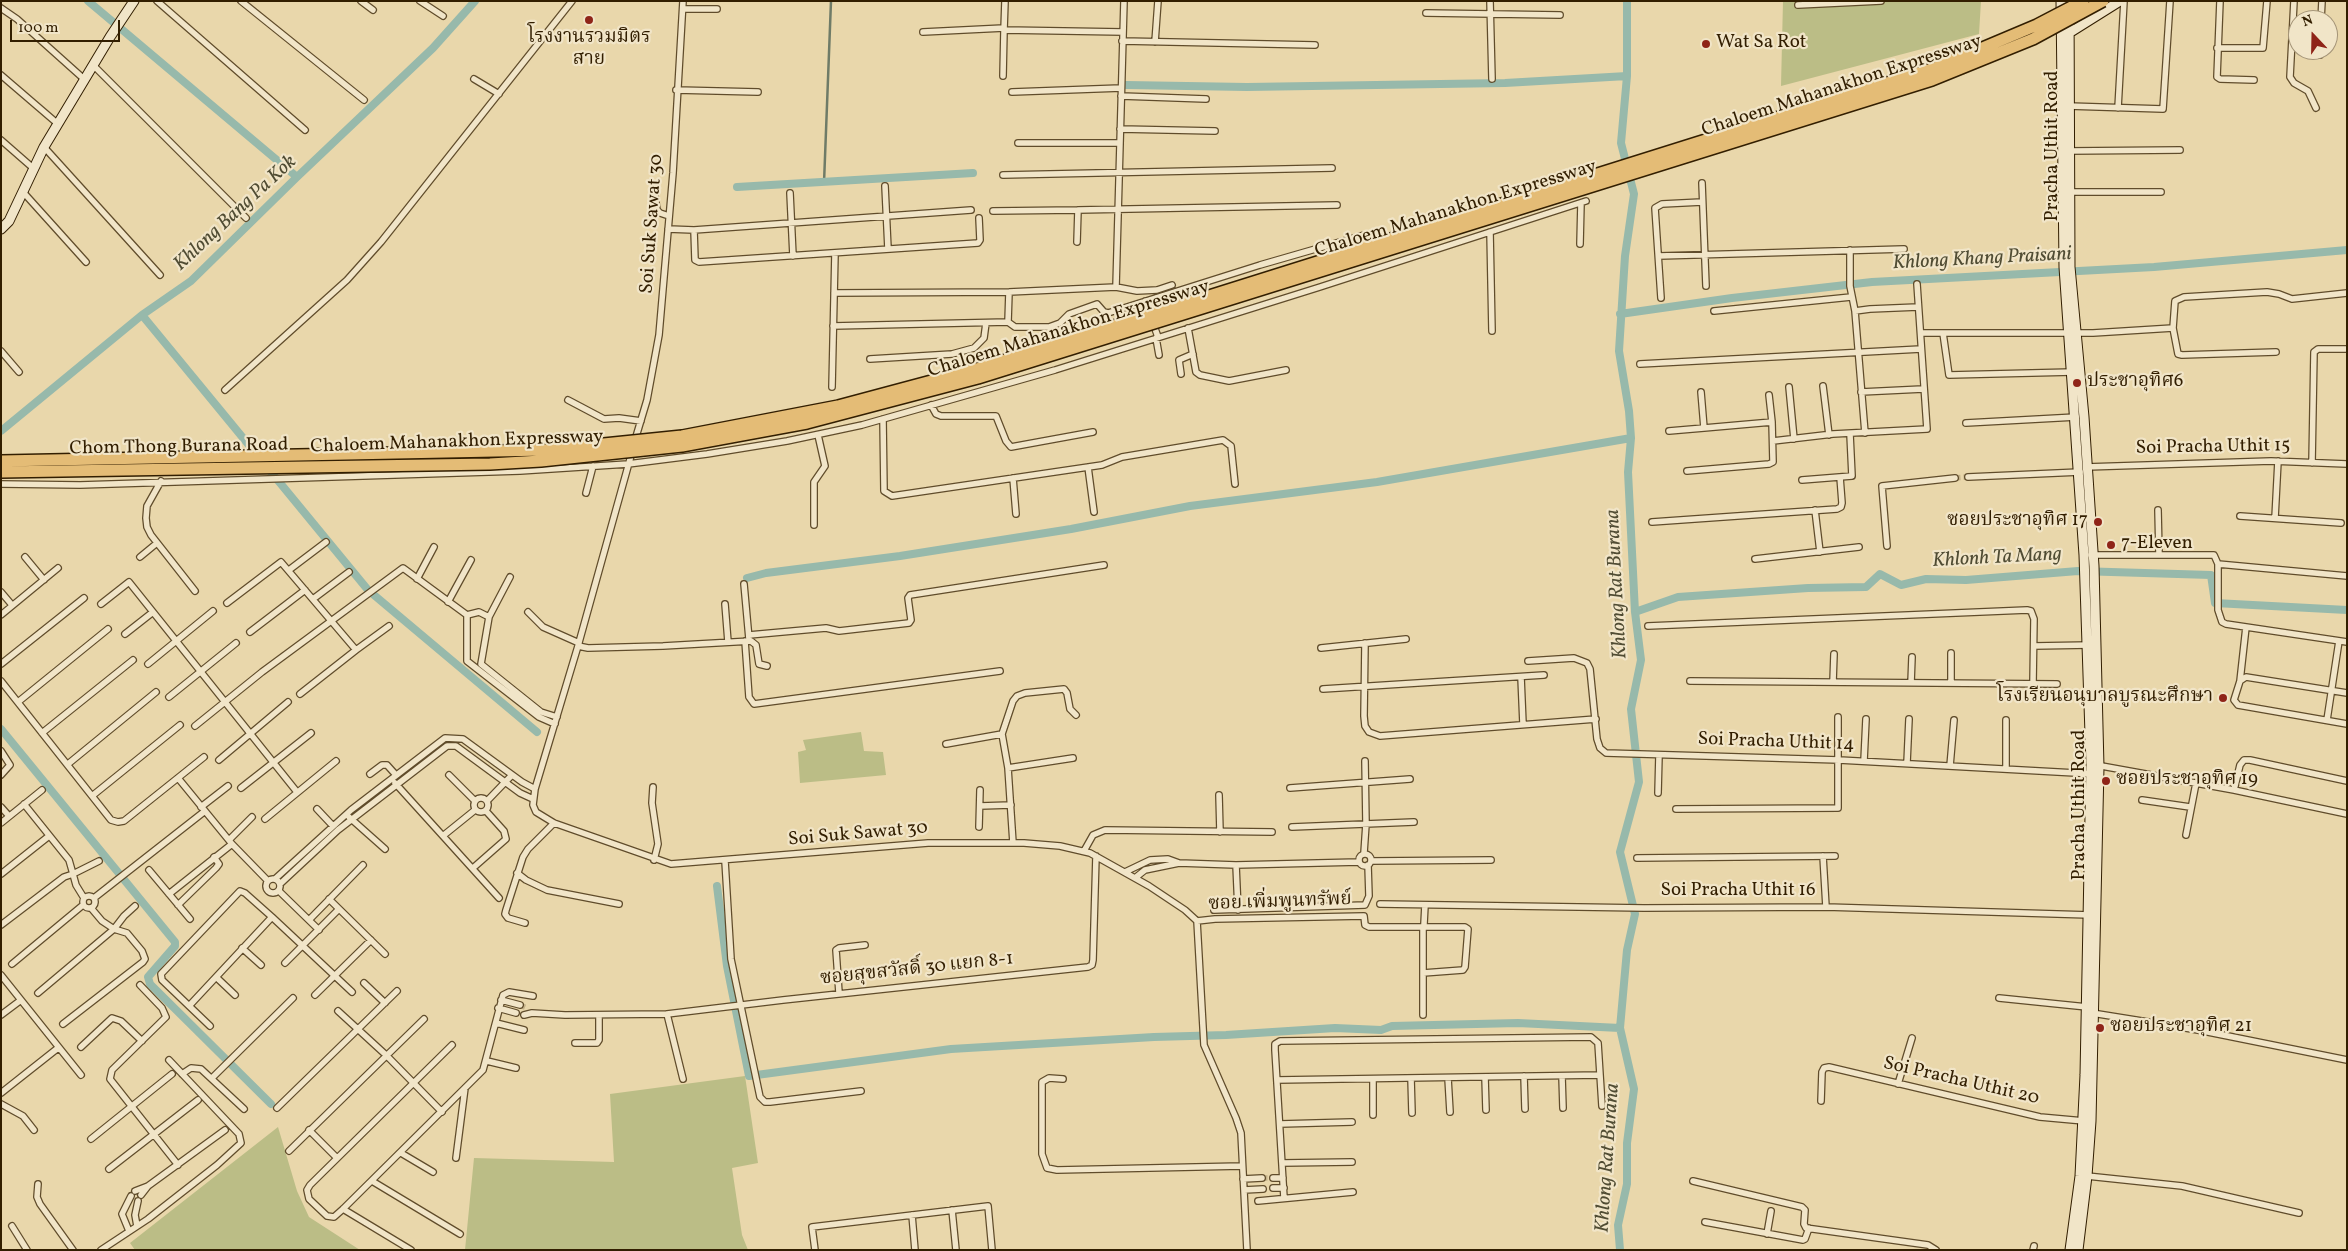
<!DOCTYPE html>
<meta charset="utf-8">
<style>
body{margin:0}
#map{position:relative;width:2348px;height:1251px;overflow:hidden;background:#e9d7ab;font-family:Vollkorn,serif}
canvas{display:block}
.frame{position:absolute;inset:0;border:2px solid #321e00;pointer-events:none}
.north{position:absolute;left:2288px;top:10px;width:50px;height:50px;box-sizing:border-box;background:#f1e5c8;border:1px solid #a59578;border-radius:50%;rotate:339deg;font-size:14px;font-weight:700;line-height:20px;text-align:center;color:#321e00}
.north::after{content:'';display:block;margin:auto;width:18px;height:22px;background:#8f2418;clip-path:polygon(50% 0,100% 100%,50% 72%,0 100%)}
.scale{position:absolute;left:10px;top:20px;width:110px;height:22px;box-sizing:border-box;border:2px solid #321e00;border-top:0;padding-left:6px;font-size:15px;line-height:18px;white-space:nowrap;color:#321e00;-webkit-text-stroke:4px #f1e5c8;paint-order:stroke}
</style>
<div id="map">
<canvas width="2348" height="1251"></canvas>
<div class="frame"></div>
<div class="north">N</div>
<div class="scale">100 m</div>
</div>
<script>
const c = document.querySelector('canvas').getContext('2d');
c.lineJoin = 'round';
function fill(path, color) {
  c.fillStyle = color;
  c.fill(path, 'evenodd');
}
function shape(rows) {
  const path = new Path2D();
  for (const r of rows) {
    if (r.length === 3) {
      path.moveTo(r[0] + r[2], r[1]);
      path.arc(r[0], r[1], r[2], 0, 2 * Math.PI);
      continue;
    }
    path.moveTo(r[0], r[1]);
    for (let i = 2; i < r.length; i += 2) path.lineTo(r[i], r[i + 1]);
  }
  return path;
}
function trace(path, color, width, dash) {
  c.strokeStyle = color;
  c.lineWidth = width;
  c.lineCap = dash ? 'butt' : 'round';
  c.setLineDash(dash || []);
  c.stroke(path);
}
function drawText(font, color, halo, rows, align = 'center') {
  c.font = font + ' Vollkorn,"Noto Serif Thai",serif';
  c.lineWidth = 4.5;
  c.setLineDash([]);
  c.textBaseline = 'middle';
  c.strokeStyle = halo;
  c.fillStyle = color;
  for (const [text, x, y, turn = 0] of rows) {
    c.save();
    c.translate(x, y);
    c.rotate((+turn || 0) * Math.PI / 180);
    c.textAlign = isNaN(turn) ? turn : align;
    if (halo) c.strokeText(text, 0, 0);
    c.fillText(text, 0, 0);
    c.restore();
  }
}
fill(shape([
 [1783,1,1981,1,1979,34,1781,86],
 [861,732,864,751,883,752,886,775,800,783,798,752,806,750,803,740],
 [745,1076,758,1163,732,1168,742,1235,748,1250,465,1250,474,1158,614,1162,610,1094],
 [278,1127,297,1191,309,1217,360,1250,135,1250,130,1243]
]), '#bbbd86');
trace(shape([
 [824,183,831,1]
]), '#6f7b67', 2.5);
trace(shape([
 [88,1,297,177],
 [1126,85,1247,87,1505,83,1627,76],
 [737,187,973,173],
 [1620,314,1732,298,1872,282,2154,267,2347,250],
 [142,315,368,590,537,732],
 [1,431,142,315,191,281,297,177,433,48,475,1],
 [747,578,766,573,900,556,1071,529,1190,506,1377,482,1631,438],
 [1635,612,1678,597,1808,588,1866,587,1880,574,1901,585,1926,579,1966,580,2078,571,2211,575,2215,603,2347,610],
 [1,729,175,942,175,946,148,977,150,984,271,1104],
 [717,886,727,966,749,1076,951,1049,1154,1037,1226,1035,1335,1028,1381,1030,1392,1026,1518,1023,1620,1028],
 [1620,1250,1618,1225,1627,1184,1627,1143,1634,1089,1620,1028,1627,950,1635,914,1620,852,1639,782,1631,709,1641,660,1635,612,1628,472,1631,438,1629,411,1619,351,1625,256,1634,194,1621,143,1627,76,1627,1]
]), '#97b9ab', 8);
trace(shape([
 [1955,478,1968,477],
 [520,1005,527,1008],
 [1262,1178,1273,1178]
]), '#c4b289', 5.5, [5.5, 3]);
const street = shape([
 [157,1,305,130],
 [241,1,364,100],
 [361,1,373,10],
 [420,1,443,16],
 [1490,1,1492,79],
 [2220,1,2217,77,2220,79,2254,80],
 [2294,1,2290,77,2294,83,2308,91,2316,108],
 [1798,5,1881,1],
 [1,8,17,19,84,79],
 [683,9,717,9],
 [1426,13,1560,15],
 [2321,20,2322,1],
 [1004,30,1005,1],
 [923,32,1004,28],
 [1122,41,1315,45],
 [1155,42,1158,1],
 [2217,48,2263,48,2267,1],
 [2320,55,2321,50],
 [93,65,246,218],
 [1,75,58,124],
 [1003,76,1004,30,1123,32],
 [474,79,499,94],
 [676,90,758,92],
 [1012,92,1121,88],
 [1121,96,1206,99],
 [2068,106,2163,109,2170,1],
 [2118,108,2124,1],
 [1120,129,1215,131],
 [1,140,33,168],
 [1018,143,1119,143],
 [44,147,160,275],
 [2068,151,2180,150],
 [1003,175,1332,168],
 [1702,183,1706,286],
 [885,186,888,249],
 [23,192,86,262],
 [2069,192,2161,192],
 [790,193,793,256],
 [655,196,657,210,660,213,669,216],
 [993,211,1078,210],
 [668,229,694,230,971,210],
 [694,230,695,260,699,262,978,243,980,240,979,218],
 [1490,232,1492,331],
 [1077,242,1078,210,1337,205],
 [1580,244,1581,203],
 [1850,250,1850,286,1855,311,1865,433],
 [1659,256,1904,249],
 [1116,287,1124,1],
 [834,293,1009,292,1116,287,1137,291,1157,290,1172,285],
 [1661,298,1655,208,1662,204,1702,202],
 [1145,301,1158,337],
 [1714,311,1851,297],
 [1855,311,1870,309,1918,307],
 [1008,322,1015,327,1049,327,1060,323,1069,314,1097,304,1104,312,1108,313,1260,265,1364,235],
 [833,326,1008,322,1009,292],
 [1188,328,1196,372,1200,375,1229,381,1286,370],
 [1921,333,2093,333,2173,328],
 [1943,333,1949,375,2073,372],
 [1156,338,1159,355],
 [1,351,19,372],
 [2276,352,2182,355,2178,354,2173,328,2175,301,2184,297,2267,292,2279,294,2292,299,2347,293],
 [870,359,952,354,974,348,984,338,986,323],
 [1640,364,1921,349],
 [1181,374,1179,360,1193,354],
 [1823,386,1829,435],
 [832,387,835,253],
 [1789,387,1794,439],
 [225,390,347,280,381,242,572,1],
 [1701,392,1704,428,1772,422],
 [1861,392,1923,389],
 [568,400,604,419,619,418,641,421],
 [931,405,936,414,941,416,996,416,1006,441,1011,447,1093,432],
 [883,419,884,491,892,496,1102,465,1122,457,1223,440,1231,446,1235,484],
 [1966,423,2076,417],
 [1669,431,1704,428],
 [635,440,647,400,659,335,673,173,683,1],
 [1773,441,1833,434,1927,429,1917,284],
 [632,452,578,646,535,789,533,805,536,812,554,823,671,864,928,843,1024,843,1060,846,1090,853,1149,886,1185,910,1197,921,1204,1045,1236,1118,1241,1133,1247,1250],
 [316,461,517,456],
 [2312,463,2314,352,2318,349,2347,349],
 [126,464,177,464],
 [1088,467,1094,512],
 [2086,467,2271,461,2347,464],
 [1687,471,1769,464,1773,462,1772,422,1769,395],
 [1968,477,2080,472],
 [1013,478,1016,514],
 [1802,480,1852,476,1850,434],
 [161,481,147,506,146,518,147,527,151,535,195,591],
 [1,484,80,485,520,471,628,464,707,454,787,441,862,425,1055,370,1320,287,1586,201],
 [586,493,593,466],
 [1815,510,1820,552],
 [2158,510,2159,554],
 [2240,516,2341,523],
 [2275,518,2278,461],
 [1652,522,1837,509,1841,507,1842,503,1840,477],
 [814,525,814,482,825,466,818,435],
 [1887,546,1882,486,1955,478],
 [2091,555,2214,555,2218,564,2218,610,2222,622,2226,624,2347,642],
 [25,557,44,580],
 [140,557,157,543],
 [1755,559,1859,547],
 [2218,564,2347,576],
 [289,570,326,542],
 [510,577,489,617,481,664,541,712,557,717],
 [417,579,434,547],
 [744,584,749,639],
 [1,592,12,605],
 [313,599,349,572],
 [448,602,471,560],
 [227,603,281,562,356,650,389,626],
 [101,604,129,582,297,792],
 [725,604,728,642],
 [528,612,543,627,579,643],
 [1,615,58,568],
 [467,615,479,612,489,617],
 [1648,626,2027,610,2031,611,2034,619,2033,683],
 [250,632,305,590],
 [125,634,153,612],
 [749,635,826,628,839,631,909,623,911,620,908,598,910,595,1104,565],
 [745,641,749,697,754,704,1000,671],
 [1365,643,1364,716,1365,726,1369,732,1380,736,1596,719],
 [578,646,588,648,663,646,751,641,756,645,759,664,767,666],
 [2034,646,2090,645],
 [1321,648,1406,639],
 [1528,661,1574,658,1587,663,1590,669,1597,739,1600,748,1606,753,1839,760,2094,774],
 [1,664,84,598],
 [148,664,213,611],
 [1521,677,1523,724],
 [1,681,111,820,118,822,124,821,204,757],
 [1690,681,2057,684],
 [2240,681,2246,627],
 [1833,682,1834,654],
 [1911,683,1912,657],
 [1951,683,1951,653],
 [1323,689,1544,675],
 [2347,693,2246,677,2240,681,2234,700,2238,705,2347,724],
 [300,694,356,650],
 [169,697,236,643],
 [18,702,108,629],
 [2327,720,2339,641],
 [195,726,262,672,403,568,467,615,467,661,539,717,555,724],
 [42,733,133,660],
 [1002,734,1013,701,1017,696,1025,693,1064,689,1067,693,1070,709,1076,715],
 [946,744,1002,734,1008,768,1013,843],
 [1,751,10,765,1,775],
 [219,760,288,702],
 [1864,761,1866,719],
 [1907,763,1909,719],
 [68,764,156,692],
 [2096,765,2234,790,2347,814],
 [1950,766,1954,720],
 [1008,768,1073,758],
 [2006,769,2006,720],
 [370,774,382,765,387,765,396,775],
 [449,775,475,801],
 [178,778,232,844,268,881],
 [395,783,499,898],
 [653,787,652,803,658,844,654,860],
 [241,788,311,733],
 [1290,788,1410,779],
 [2234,790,2240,765,2244,760,2250,760,2347,781],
 [1658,793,1659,755],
 [1219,795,1220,832],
 [92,796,180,725],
 [481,805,7],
 [2142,800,2190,807],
 [487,801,512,775],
 [24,804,69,860,73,874,99,861],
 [980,806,1011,805],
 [1,807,9,816],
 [201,807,228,786],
 [317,809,333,826],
 [1676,809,1838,808,1838,717],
 [349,817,385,849],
 [265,819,336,761],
 [1,823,42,790],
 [979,827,980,790],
 [1292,827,1414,822],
 [444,835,475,810],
 [2186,835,2196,783],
 [229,840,252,817],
 [1084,851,1093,835,1105,830,1272,832],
 [1364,853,1366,824,1365,761],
 [1365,860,6],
 [1823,856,1826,907],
 [1637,858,1835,856],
 [725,861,731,959,760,1097,765,1102,770,1102,861,1091],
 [1371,861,1491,860],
 [1179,863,1236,865,1359,862],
 [1236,865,1238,910],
 [473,868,506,839,504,831,486,811],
 [149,870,190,919],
 [1125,872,1150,860,1168,859,1179,863,1145,870,1135,878],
 [517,873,526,880,547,890,619,904],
 [1,874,49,836],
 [273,886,7],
 [275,879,351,810,445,738,463,739,522,782,535,789],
 [280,884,338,830,447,746,456,746,520,793,533,799],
 [279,891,319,930],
 [169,894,232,844],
 [89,902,6],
 [94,898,205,811],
 [329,899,385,954],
 [1380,904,1644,908,1826,907,2090,915],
 [178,905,216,868,219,864,214,857],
 [1214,910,1365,905,1369,896,1368,865],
 [309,920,363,865],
 [1197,921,1215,919,1364,916,1365,925,1369,927,1465,927,1468,929,1465,967,1463,970,1423,973],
 [525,923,508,918,505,914,506,910,523,857,528,849,554,823],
 [1424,924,1425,905],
 [1,925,64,877,73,874,76,885,84,898],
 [1423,927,1423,1015],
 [242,948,261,965],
 [285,963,339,909],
 [12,964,83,905],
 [1,975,81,1075],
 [216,977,235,995],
 [364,983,385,1003],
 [140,985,162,1008,166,1017,112,1070,110,1079,178,1165],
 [38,993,114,929,102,921,91,908],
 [839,993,836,950,839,948,865,945],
 [315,995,371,940],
 [1999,998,2087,1007],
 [501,1000,520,1005],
 [189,1006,272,917],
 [498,1008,516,1013],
 [338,1011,386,1055,442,1112],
 [2092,1013,2198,1030,2347,1060],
 [667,1014,683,1079],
 [1,1015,21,1000],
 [524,1015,532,1013,565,1015,667,1014,783,1000,1088,967,1092,965,1093,960,1096,856],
 [496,1023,524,1030],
 [63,1024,143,962,145,959,142,951,127,933,114,929,124,916,135,906],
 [210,1026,162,980,161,974,240,891,245,893,272,917,352,992],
 [575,1043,597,1043,599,1040,599,1015],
 [452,1045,310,1185,307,1190,309,1199,327,1216,334,1217,343,1209,483,1070,503,995,509,992,533,996],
 [81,1047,112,1018,121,1021,142,1041],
 [487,1061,516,1068],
 [182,1074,191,1068,201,1069,244,1109],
 [1524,1076,1525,1109],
 [1562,1076,1563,1108],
 [1485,1077,1486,1110],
 [212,1078,293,998],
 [1411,1078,1412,1113],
 [1448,1078,1450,1112],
 [1063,1079,1049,1078,1042,1082,1042,1154,1047,1168,1057,1170,1242,1166],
 [1373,1079,1373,1115],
 [1277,1080,1600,1075],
 [1898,1084,1912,1038],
 [1,1093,58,1048],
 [1821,1101,1822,1072,1824,1068,1829,1067,2040,1117,2084,1121],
 [1,1104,23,1116,34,1130],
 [277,1108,397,991],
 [1280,1124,1352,1122],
 [309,1130,337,1158],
 [91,1139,172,1074],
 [289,1151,424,1019],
 [401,1153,433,1172],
 [456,1158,465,1088],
 [1282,1163,1352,1162],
 [109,1169,198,1100],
 [2087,1176,2182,1186,2299,1213],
 [1273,1178,1283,1178],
 [1243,1179,1262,1178],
 [372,1181,460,1234],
 [1693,1181,1802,1207,1805,1210,1804,1224,1806,1228,1928,1245,1936,1250],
 [38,1184,37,1197,40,1204,73,1250],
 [1273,1188,1284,1188],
 [1244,1190,1263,1189],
 [135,1191,148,1186],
 [141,1195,148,1186,225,1130],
 [1284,1198,1275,1050,1275,1044,1280,1041,1591,1037,1598,1043,1602,1106],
 [1258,1201,1353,1192],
 [343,1209,411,1250],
 [952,1210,956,1250],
 [912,1215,915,1250],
 [1705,1222,1803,1240,1805,1239,1809,1228],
 [12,1226,27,1250],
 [137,1226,135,1215,138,1201],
 [129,1231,122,1214,131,1196],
 [1767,1234,1771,1211],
 [101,1250,148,1219,217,1165,241,1143,239,1134,169,1060],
 [815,1250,812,1227,988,1206,992,1250],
 [2033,1250,2034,1246]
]);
const secondary = shape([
 [2061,1,2064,267,2084,555,2091,764,2085,1075,2080,1176,2070,1250],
 [2069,1,2070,267,2084,417,2094,566,2099,767,2091,1121,2087,1176,2078,1250],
 [2069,33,2120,1],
 [1,229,9,221,44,147,110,37,134,1]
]);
trace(street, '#604c2b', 8);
trace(secondary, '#321e00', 11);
trace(street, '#f1e5c8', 5.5);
trace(secondary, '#f1e5c8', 9);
const highwayBridge = shape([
 [1,461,545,450,682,436,838,406,980,368,1935,68,2037,25,2083,1],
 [1,472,490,464,541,461,682,446,807,423,978,378,1932,80,2033,39,2103,1]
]);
trace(highwayBridge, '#321e00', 14, []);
trace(highwayBridge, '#e4bc76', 11);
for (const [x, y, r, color] of [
 [589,20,5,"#8f2418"],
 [1706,44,5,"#8f2418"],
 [2077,383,5,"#8f2418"],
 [2098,522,5,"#8f2418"],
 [2111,545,5,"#8f2418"],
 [2223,698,5,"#8f2418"],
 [2106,781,5,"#8f2418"],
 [2100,1028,5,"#8f2418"]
]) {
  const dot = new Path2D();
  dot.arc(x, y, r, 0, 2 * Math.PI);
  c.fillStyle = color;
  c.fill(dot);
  trace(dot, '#f1e5c8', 2);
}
drawText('19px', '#321e00', '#f1e5c8', [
 ["โรงงานรวมมิตร",589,39,"center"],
 ["สาย",589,61,"center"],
 ["Wat Sa Rot",1716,44],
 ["ประชาอุทิศ6",2087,383],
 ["ซอยประชาอุทิศ 17",2088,522,"right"],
 ["7-Eleven",2121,545],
 ["โรงเรียนอนุบาลบูรณะศึกษา",2213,698,"right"],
 ["ซอยประชาอุทิศ 19",2116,781],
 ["ซอยประชาอุทิศ 21",2110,1028]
], 'left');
drawText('19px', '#321e00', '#f1e5c8', [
 ["Chaloem Mahanakhon Expressway",1842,87,-18],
 ["Pracha Uthit Road",2054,146,-90],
 ["Chaloem Mahanakhon Expressway",1456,210,-17],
 ["Soi Suk Sawat 30",653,224,-86],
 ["Chaloem Mahanakhon Expressway",1069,330,-17],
 ["Chaloem Mahanakhon Expressway",457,443,-2],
 ["Chom Thong Burana Road",179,448,-1],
 ["Soi Pracha Uthit 15",2213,448,-1],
 ["Soi Pracha Uthit 14",1776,743,2],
 ["Pracha Uthit Road",2081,805,-90],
 ["Soi Suk Sawat 30",858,835,-5],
 ["Soi Pracha Uthit 16",1738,892],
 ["ซอย เพิ่มพูนทรัพย์",1280,903,-2],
 ["ซอยสุขสวัสดิ์ 30 แยก 8-1",917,970,-6],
 ["Soi Pracha Uthit 20",1961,1082,13]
]);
drawText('italic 20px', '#504c33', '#f1e5c8', [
 ["Khlong Bang Pa Kok",236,214,-43],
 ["Khlong Khang Praisani",1982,260,-3],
 ["Khlonh Ta Mang",1997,559,-3],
 ["Khlong Rat Burana",1618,584,-93],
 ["Khlong Rat Burana",1609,1158,-86]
]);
</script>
